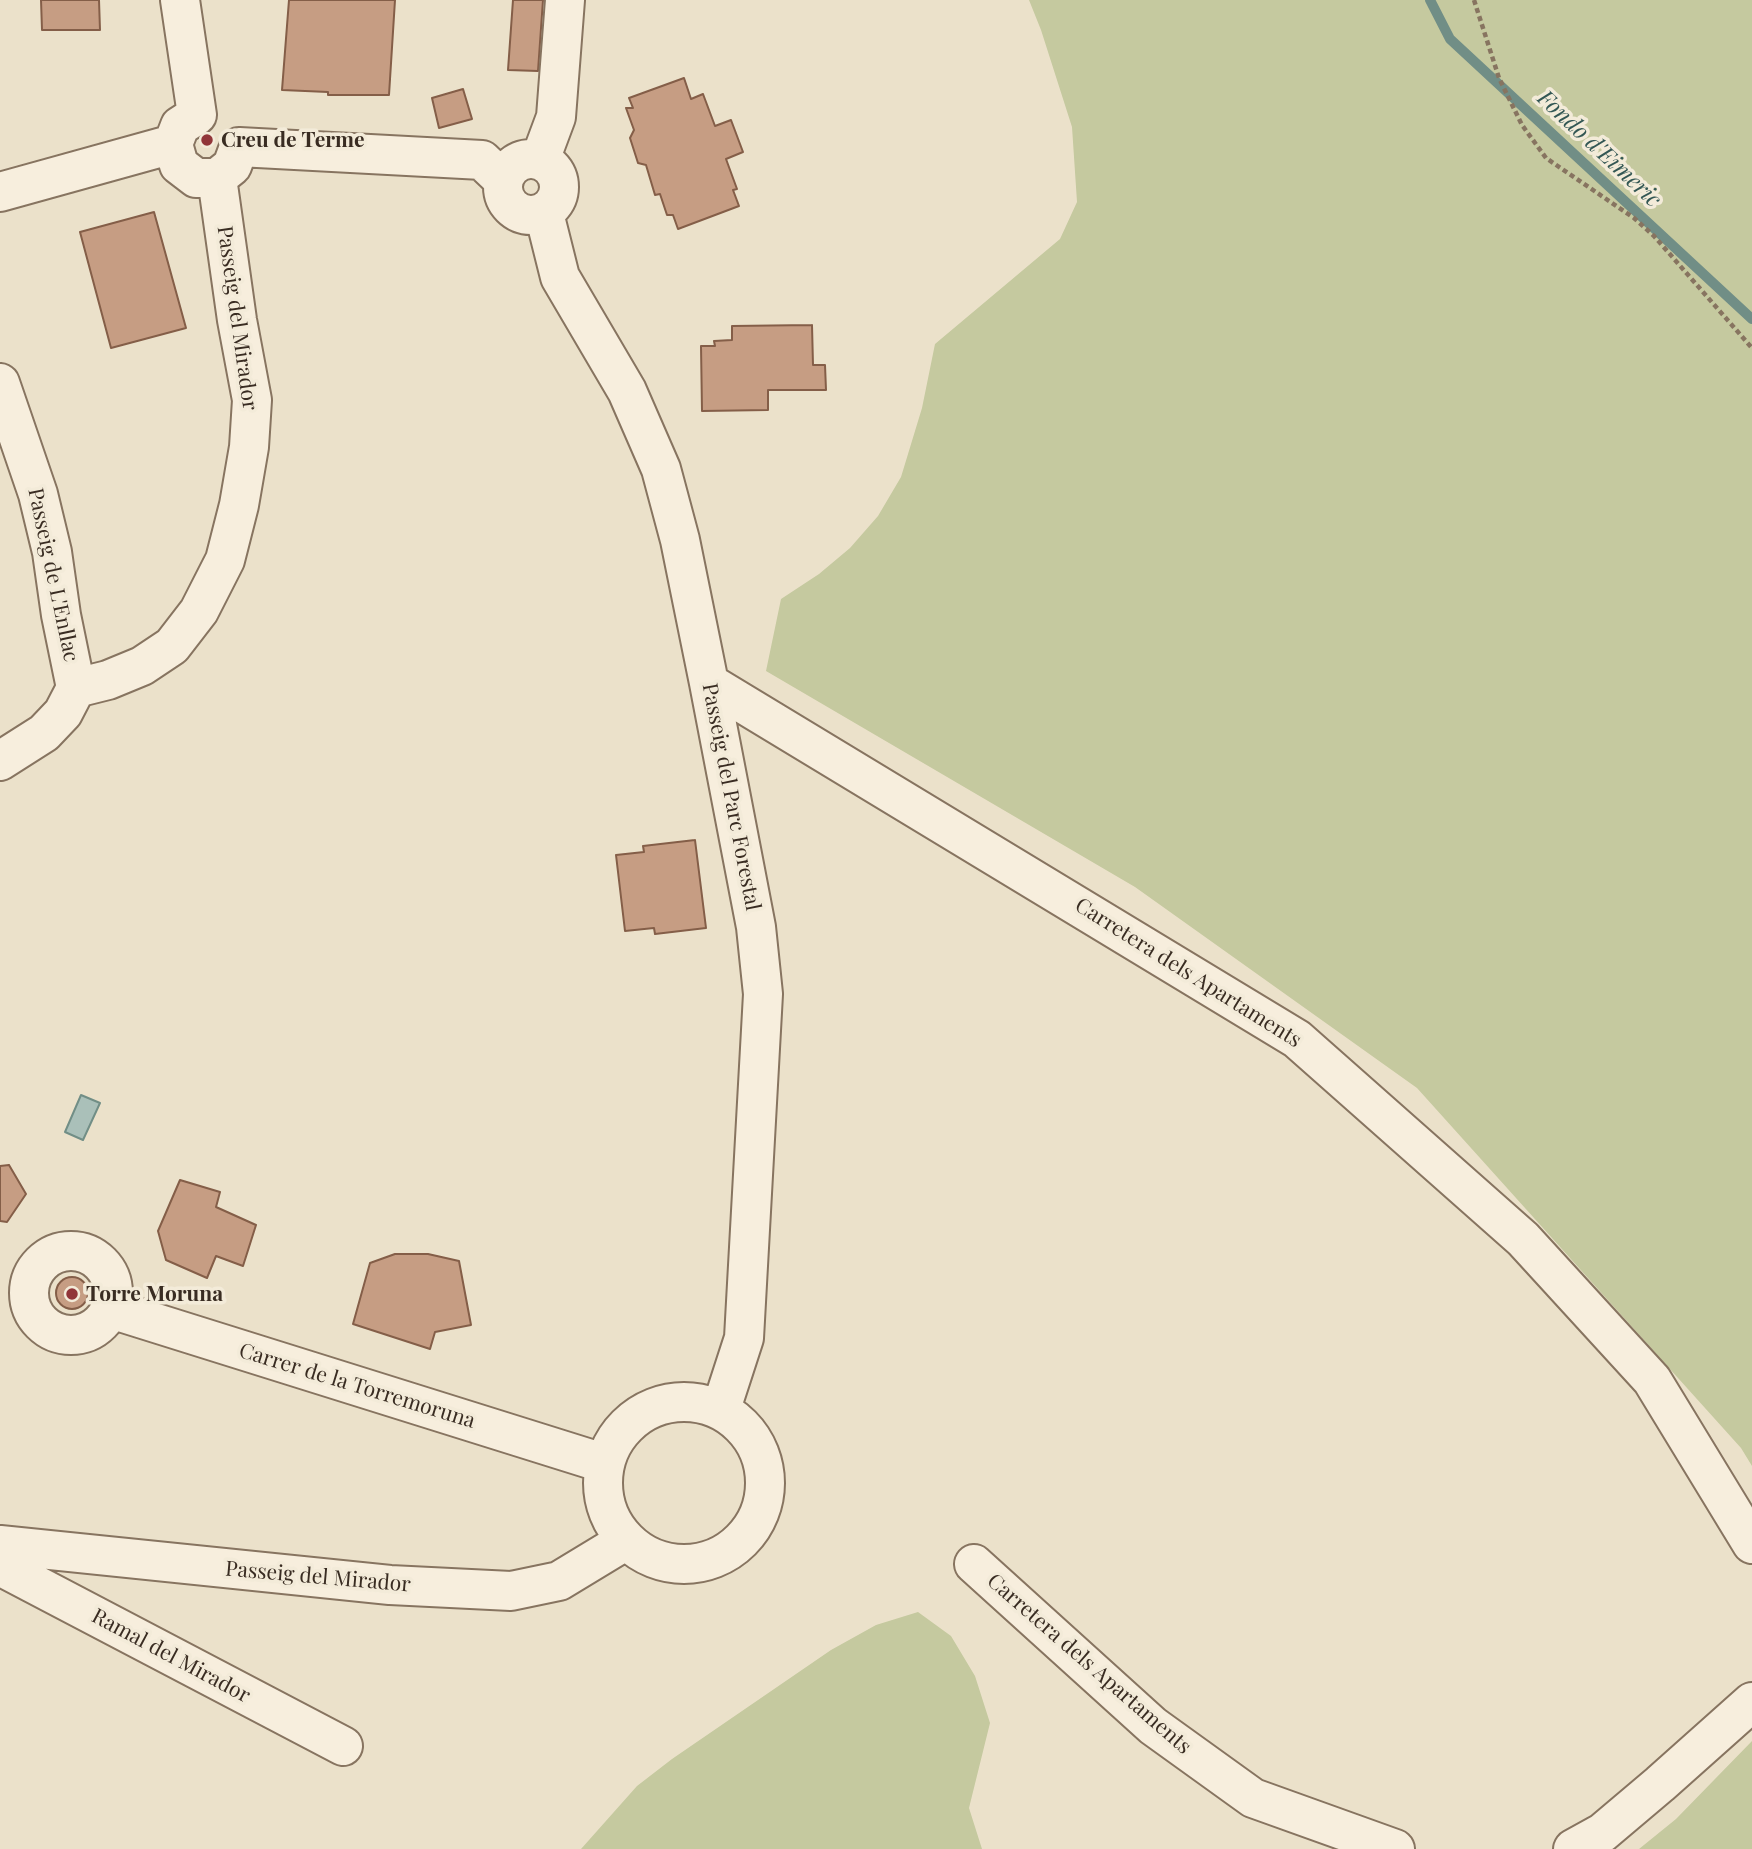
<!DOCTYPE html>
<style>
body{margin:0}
canvas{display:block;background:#ebe1ca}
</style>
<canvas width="1752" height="1849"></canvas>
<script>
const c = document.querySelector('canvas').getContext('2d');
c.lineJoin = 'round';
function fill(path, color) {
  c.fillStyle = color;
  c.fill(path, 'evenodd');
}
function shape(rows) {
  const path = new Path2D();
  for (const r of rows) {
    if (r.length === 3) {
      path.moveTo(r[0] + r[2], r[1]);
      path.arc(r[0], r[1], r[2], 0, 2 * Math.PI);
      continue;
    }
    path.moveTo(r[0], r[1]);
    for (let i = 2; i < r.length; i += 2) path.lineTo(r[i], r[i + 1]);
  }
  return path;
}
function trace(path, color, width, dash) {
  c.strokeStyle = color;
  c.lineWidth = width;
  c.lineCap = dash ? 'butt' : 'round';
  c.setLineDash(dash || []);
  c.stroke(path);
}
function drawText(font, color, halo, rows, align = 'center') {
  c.font = font + ' "Playfair Display",serif';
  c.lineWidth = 7;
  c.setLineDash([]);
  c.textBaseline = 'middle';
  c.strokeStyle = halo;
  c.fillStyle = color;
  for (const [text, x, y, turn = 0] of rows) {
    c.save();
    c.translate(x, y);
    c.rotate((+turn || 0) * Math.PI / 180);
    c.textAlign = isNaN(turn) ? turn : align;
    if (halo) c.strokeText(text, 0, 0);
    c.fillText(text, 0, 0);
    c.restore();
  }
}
fill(shape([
 [1029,0,1752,0,1752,1466,1741,1448,1417,1088,1135,887,766,671,781,599,819,574,850,548,878,516,901,477,922,408,935,344,1060,239,1077,202,1072,127,1041,30],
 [918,1612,951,1636,975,1676,990,1723,969,1808,982,1849,581,1849,637,1786,672,1759,831,1650,876,1625],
 [1752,1741,1752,1849,1639,1849,1676,1819]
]), '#c5c99f');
const water = shape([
 [81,1095,100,1103,83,1140,65,1132,81,1095]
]);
fill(water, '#aac0b9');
trace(water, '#718e86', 2);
trace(shape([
 [1430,0,1450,39,1752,319]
]), '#718e86', 10);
const building = shape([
 [41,0,99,0,100,30,42,30,41,0],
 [289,0,395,0,389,95,328,95,328,92,282,90,289,0],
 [513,0,543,0,538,71,508,70,513,0],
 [684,78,691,99,703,94,715,126,731,120,743,152,726,159,737,189,733,190,739,206,678,229,673,215,667,215,660,194,655,195,646,165,638,163,630,138,634,130,626,108,633,108,629,98,684,78],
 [463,89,472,119,439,128,432,98,463,89],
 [154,212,186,328,111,348,80,232,154,212],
 [812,325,813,365,825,365,826,390,768,390,768,410,702,411,701,346,715,346,714,341,732,340,732,326,812,325],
 [695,840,706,928,655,934,654,928,625,931,616,855,644,852,643,846,695,840],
 [9,1165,26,1194,7,1222,0,1221,0,1166,9,1165],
 [180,1180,220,1192,216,1207,256,1225,243,1266,216,1256,207,1278,166,1260,158,1231,180,1180],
 [395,1254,428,1254,459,1261,471,1325,435,1332,430,1349,353,1324,370,1263,395,1254],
 [72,1293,16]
]);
fill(building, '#c69d83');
trace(building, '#845e48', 2);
const minor = shape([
 [180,0,197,115,180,126,173,144,179,165,196,178,217,178,232,166,239,147,482,160,503,180],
 [531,187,28],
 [540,160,556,117,565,0],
 [0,192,173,144],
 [544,213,560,277,627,391,661,469,680,540,709,683,756,927,763,994,744,1338,721,1409],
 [0,383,38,494,52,552,61,615,76,688],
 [709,683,1297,1039,1523,1239,1652,1380,1752,1544],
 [0,761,44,733,63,713,76,688,108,680,142,666,172,646,199,611,225,560,239,505,249,447,252,400,237,320,217,178],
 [71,1293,42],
 [111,1309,603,1463],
 [684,1483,81],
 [0,1545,390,1585,511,1591,559,1581,625,1541],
 [974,1564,1153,1726,1253,1798,1395,1849],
 [0,1566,343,1746],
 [1573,1849,1602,1833,1660,1784,1752,1702]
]);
trace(minor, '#877460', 42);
trace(shape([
 [1474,0,1499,78,1522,125,1546,158,1634,218,1654,236,1752,348]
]), '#877460', 4.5, [5, 3.5]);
trace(minor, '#f7eedd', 38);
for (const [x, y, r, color] of [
 [207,140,7,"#913538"],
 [72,1294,7,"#913538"]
]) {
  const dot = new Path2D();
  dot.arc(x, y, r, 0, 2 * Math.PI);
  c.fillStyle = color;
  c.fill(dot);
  trace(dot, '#f3ebd9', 2.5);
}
drawText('bold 21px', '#392c22', '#f3ebd9', [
 ["Creu de Terme",221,140],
 ["Torre Moruna",86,1294]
], 'left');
drawText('21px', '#392c22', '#f3ebd9', [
 ["Passeig del Mirador",237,318,82],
 ["Passeig de L'Enllac",53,575,78],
 ["Passeig del Parc Forestal",731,797,79],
 ["Carretera dels Apartaments",1188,973,32],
 ["Carrer de la Torremoruna",357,1386,17],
 ["Passeig del Mirador",318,1577,5],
 ["Ramal del Mirador",171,1656,28],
 ["Carretera dels Apartaments",1089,1664,41]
]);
drawText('italic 23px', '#335754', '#f3ebd9', [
 ["Fondo d'Eimeric",1599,149,43]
]);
</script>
